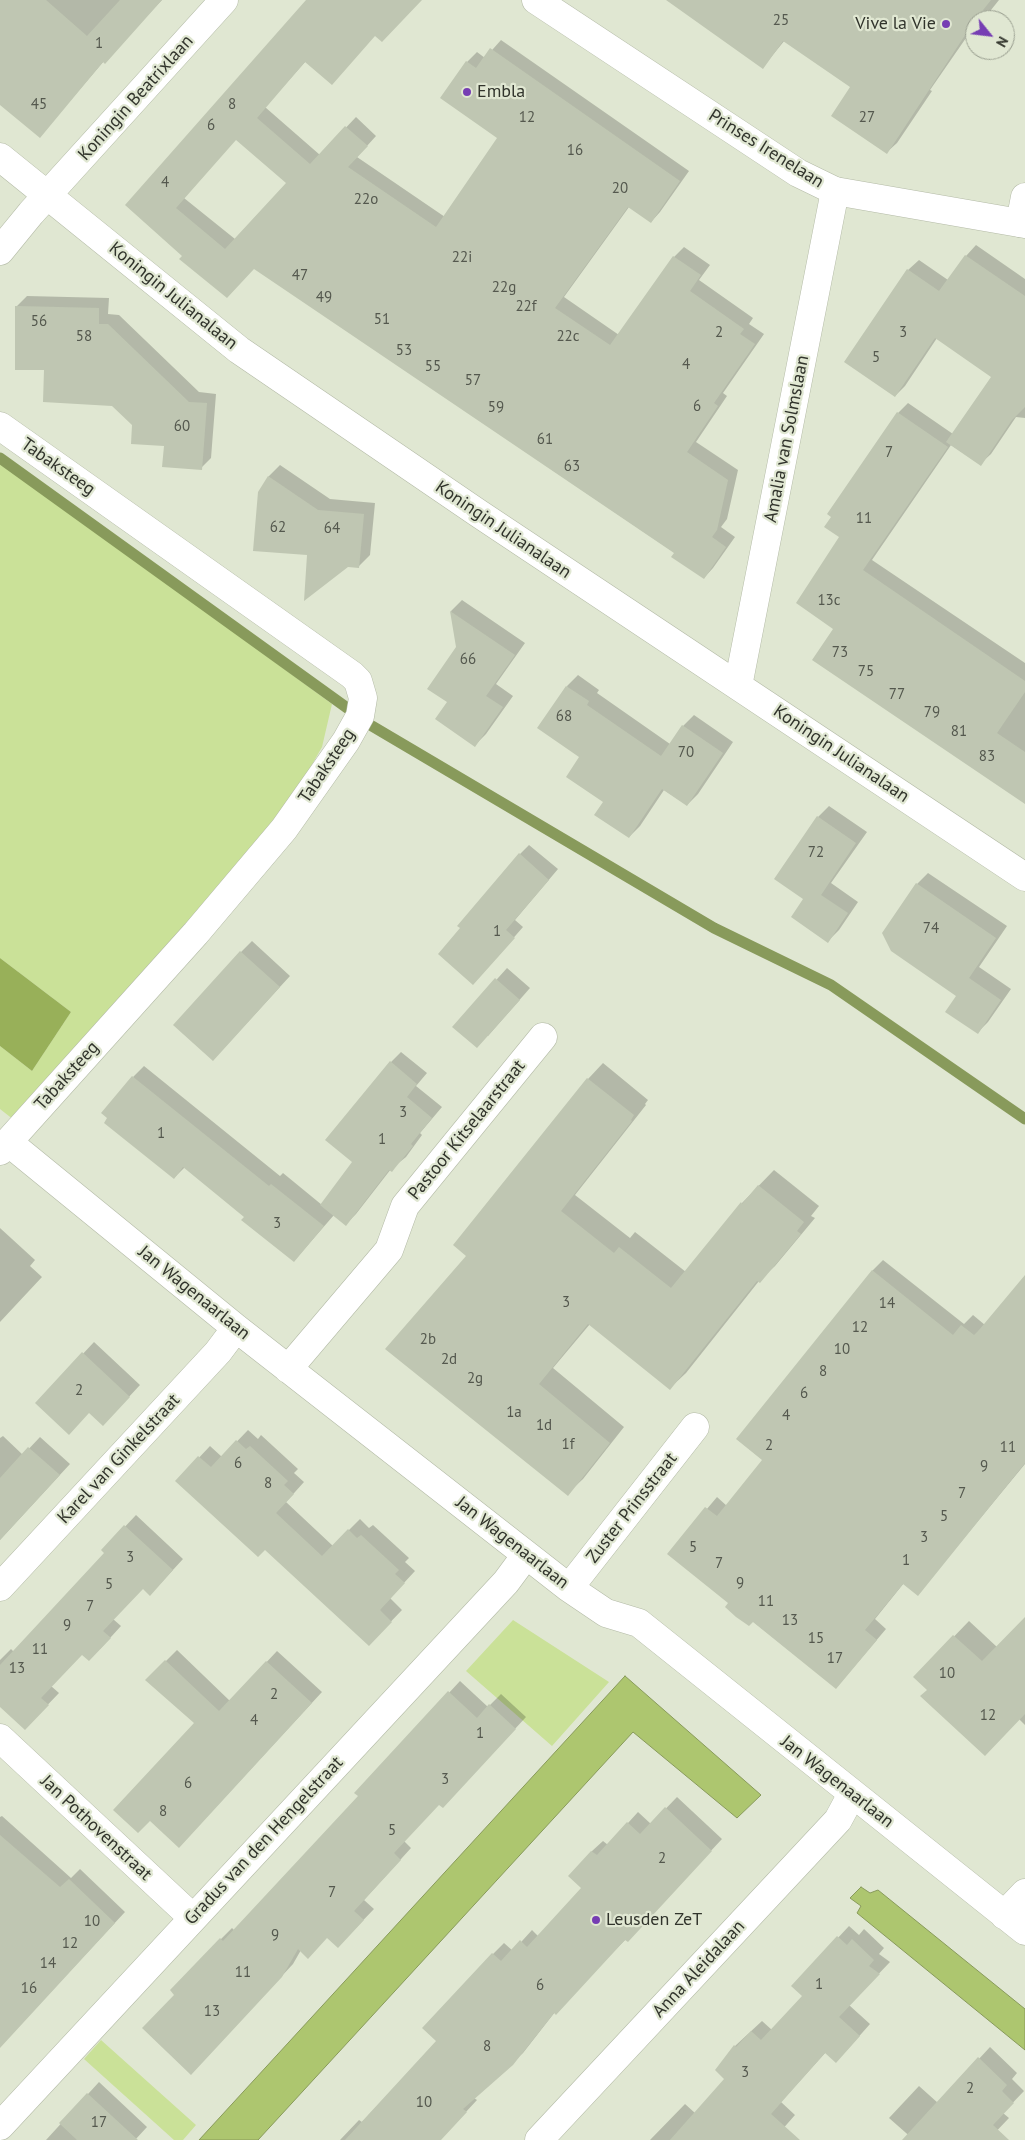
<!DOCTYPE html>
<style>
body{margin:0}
#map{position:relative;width:1025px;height:2140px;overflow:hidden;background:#e0e7d2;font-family:"PT Sans",sans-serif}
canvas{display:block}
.north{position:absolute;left:965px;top:10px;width:50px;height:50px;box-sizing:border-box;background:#e0e7d2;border:1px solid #9a9f90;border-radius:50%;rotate:119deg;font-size:14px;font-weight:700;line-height:20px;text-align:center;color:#31342c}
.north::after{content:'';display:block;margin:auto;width:18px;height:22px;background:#763db3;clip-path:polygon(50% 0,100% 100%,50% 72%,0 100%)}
</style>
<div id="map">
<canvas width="1025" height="2140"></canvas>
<div class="north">N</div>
</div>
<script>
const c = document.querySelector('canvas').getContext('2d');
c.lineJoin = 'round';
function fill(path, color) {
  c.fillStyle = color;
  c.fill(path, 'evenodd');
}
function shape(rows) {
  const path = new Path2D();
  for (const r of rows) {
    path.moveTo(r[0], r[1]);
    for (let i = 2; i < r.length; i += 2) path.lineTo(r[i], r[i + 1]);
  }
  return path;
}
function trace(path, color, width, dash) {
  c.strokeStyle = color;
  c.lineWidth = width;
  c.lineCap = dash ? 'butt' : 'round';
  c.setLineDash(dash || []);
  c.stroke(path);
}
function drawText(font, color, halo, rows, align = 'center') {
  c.font = font + ' "PT Sans",sans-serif';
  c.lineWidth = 4.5;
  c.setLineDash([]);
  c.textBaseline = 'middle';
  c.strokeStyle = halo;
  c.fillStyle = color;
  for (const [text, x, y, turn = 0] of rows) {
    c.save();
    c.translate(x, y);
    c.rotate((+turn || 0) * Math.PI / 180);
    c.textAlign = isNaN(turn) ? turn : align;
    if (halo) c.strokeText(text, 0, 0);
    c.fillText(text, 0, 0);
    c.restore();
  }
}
fill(shape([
 [0,460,332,704,322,747,293,798,266,832,14,1120,0,1109,0,1046,32,1071,71,1012,0,958],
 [513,1620,609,1682,552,1746,466,1671],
 [101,2040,196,2125,183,2140,174,2140,84,2059]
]), '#cae198');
fill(shape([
 [0,958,71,1012,32,1071,0,1046]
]), '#98b059');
const water = shape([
 [625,1676,761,1795,737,1818,633,1732,258,2140,199,2140,625,1676],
 [861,1887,870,1893,878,1890,1025,2009,1025,2050,857,1913,861,1906,850,1898,861,1887]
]);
fill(water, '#adc66f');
trace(water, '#889a5b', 1);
fill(shape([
 [0,0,162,0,104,61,40,136,0,104],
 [308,0,421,0,376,35,306,61,265,107,320,155,356,117,376,136,357,157,445,217,499,138,467,62,477,52,485,58,501,40,689,171,660,212,651,222,629,207,564,297,619,335,674,257,684,247,710,265,699,280,753,318,749,324,764,334,723,393,727,396,696,442,738,470,727,519,721,527,735,537,713,568,704,578,675,553,254,268,184,256,126,205],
 [236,139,287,183,235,239,184,198],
 [667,0,999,0,983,20,975,20,975,25,930,90,932,91,897,143,887,152,852,86,785,40,763,67],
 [976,245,1025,279,1025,418,1016,417,991,454,980,464,951,445,872,560,1025,663,1025,793,835,629,841,537,898,413,908,403,953,434,993,377,937,338,905,386,895,396,908,270,919,260,948,280,966,256],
 [27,296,109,298,108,314,119,315,199,392,216,394,211,458,201,468,165,445,133,404,46,369,16,307],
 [280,465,330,499,375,503,370,555,359,566,308,554,259,492,269,476],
 [462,600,525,643,496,684,513,696,486,734,475,745,449,702,458,647,451,611],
 [578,675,599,690,597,693,670,744,683,726,694,715,733,742,698,794,687,805,664,790,640,826,629,837,605,801,580,756,567,686],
 [829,806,867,832,831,883,858,902,839,930,828,941,805,899,818,817],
 [529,845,558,869,515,920,523,927,482,974,520,854],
 [928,873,1007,926,979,967,1011,989,988,1022,977,1033,957,996,917,884],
 [252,941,290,976,224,1048,241,952],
 [507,968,530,988,488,1036,454,1027],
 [401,1052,427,1073,416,1086,442,1107,420,1133,422,1135,406,1157,391,1169,356,1214,346,1224,334,1215,294,1261,246,1216,185,1167,174,1178,133,1077,144,1066,280,1176,283,1173,322,1205,354,1162,391,1062],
 [603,1063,648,1100,645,1104,646,1105,575,1195,630,1238,635,1232,686,1272,742,1203,774,1170,819,1206,811,1216,815,1218,775,1266,759,1281,686,1373,670,1388,590,1324,553,1368,624,1427,583,1479,567,1494,468,1256,588,1079],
 [0,1228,35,1260,30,1266,42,1277,0,1322],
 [883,1260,964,1324,973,1315,985,1325,1025,1277,1025,1464,918,1594,904,1583,875,1619,886,1629,836,1688,669,1554,717,1497,727,1506,763,1460,737,1439,873,1270],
 [94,1342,140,1385,114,1413,89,1412,37,1403],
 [248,1430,258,1439,261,1435,298,1469,294,1473,304,1482,286,1502,333,1546,360,1519,369,1528,373,1525,409,1558,405,1562,415,1571,390,1598,402,1610,380,1633,177,1481,210,1446,222,1457],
 [3,1436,23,1455,40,1437,70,1464,0,1540,0,1438],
 [136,1515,183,1559,161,1583,143,1588,113,1619,121,1626,100,1649,82,1653,51,1686,59,1693,36,1717,0,1705,0,1660,11,1649,14,1652,106,1553,103,1550],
 [1025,1619,1025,1725,1019,1719,928,1690,915,1677,969,1621,997,1647],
 [177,1650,230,1701,277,1651,322,1692,189,1836,150,1820,196,1723,147,1680],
 [460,1681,488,1707,501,1694,526,1717,454,1795,439,1803,404,1841,411,1848,364,1900,374,1909,349,1935,328,1937,301,1950,293,1964,202,2062,176,1995,221,1939,232,1928,235,1931,360,1796,356,1793],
 [677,1797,722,1839,638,1929,626,1939,555,2012,523,2053,474,2098,477,2100,440,2140,340,2140,359,2120,362,2122,438,2041,424,2028,493,1954,504,1943,513,1951,532,1930,539,1937,583,1888,570,1876,592,1851,603,1841,608,1845,638,1812,651,1824],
 [2,1816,71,1878,80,1869,125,1912,20,2025,0,2042,0,1817],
 [849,1926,859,1935,864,1929,884,1948,879,1954,890,1962,849,2005,870,2024,847,2050,826,2052,781,2102,795,2115,773,2140,650,2140,685,2104,695,2113,726,2079,735,2046,762,2021,772,2030,804,1996,793,1986],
 [990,2047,1017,2073,1012,2079,1024,2091,1003,2113,1009,2118,988,2140,914,2140,889,2118,919,2086,938,2103],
 [99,2082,147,2127,135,2140,46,2140]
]), '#0003');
trace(shape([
 [0,458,350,710],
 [372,726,714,928,831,985,1025,1119]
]), '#889a5b', 11);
fill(shape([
 [0,0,46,0,87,36,120,0,162,0,105,64,103,62,40,138,0,105],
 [306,0,422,0,382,42,375,36,332,85,305,62,257,118,310,164,345,126,368,146,348,167,436,227,497,138,440,98,466,61,476,68,490,48,680,181,651,223,628,207,555,308,610,345,673,256,701,275,690,291,744,329,740,334,755,344,714,403,718,406,687,452,728,480,717,530,712,537,726,547,704,579,671,557,674,553,254,269,227,298,179,259,182,256,125,205],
 [236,140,286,183,225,249,176,208],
 [666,0,991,0,975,20,887,154,831,116,850,87,783,41,763,69],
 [965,255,1025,296,1025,407,1012,420,981,466,946,442,991,377,935,338,895,397,844,362,907,269,939,291],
 [15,306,99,308,99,324,108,324,189,402,207,403,202,470,162,467,164,446,131,444,132,425,112,406,43,402,44,370,15,370],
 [897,412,948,447,863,570,1025,681,1025,692,997,733,1025,752,1025,804,812,660,833,629,796,603,839,537,824,527,831,517,827,514],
 [268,476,318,510,364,514,359,568,348,567,304,601,307,555,253,551,258,492],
 [450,611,515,655,486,696,503,707,475,747,435,719,447,702,427,689,456,647],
 [566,686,589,701,587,705,661,756,682,725,723,753,687,806,662,789,629,838,594,815,603,802,566,777,579,757,537,728],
 [817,816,856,843,821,895,848,913,828,943,791,917,803,899,774,879],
 [519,853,549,880,506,930,515,938,473,985,438,954,460,928,457,926],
 [916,883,996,938,969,978,1001,1000,978,1034,945,1012,956,996,891,951,882,933],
 [240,951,280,987,213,1061,173,1025],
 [495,978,520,1000,477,1048,452,1027],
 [390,1061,417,1084,407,1097,432,1118,411,1144,413,1146,395,1168,392,1172,389,1170,346,1226,320,1205,352,1162,325,1140],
 [132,1076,269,1186,271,1184,324,1226,294,1262,241,1220,244,1217,183,1167,174,1179,104,1123,107,1118,101,1113],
 [587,1078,634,1115,631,1120,632,1121,561,1211,614,1253,619,1247,671,1288,741,1202,742,1204,758,1185,804,1222,797,1231,801,1234,760,1283,757,1281,670,1390,588,1324,539,1384,610,1443,568,1496,385,1349,466,1256,453,1245],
 [872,1270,953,1335,961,1325,974,1335,979,1330,1025,1275,1025,1463,918,1596,903,1584,865,1630,877,1640,836,1689,753,1622,749,1626,736,1617,725,1607,728,1603,667,1554,705,1507,717,1516,762,1460,736,1439],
 [82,1352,130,1397,103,1426,89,1413,69,1435,35,1403],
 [236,1440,246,1449,250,1446,288,1481,284,1485,294,1494,276,1513,322,1556,348,1529,357,1538,361,1535,399,1570,395,1574,405,1583,380,1610,392,1622,369,1646,265,1550,258,1557,175,1481,198,1456,211,1467],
 [28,1447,60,1475,0,1540,0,1478],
 [124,1525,173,1570,150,1596,143,1589,103,1631,111,1638,89,1661,82,1655,41,1698,49,1705,25,1730,0,1707,0,1665,104,1553,101,1550],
 [1025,1617,1025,1714,985,1756,920,1696,927,1690,913,1677,953,1635,982,1661],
 [165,1660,219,1711,266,1661,312,1703,179,1848,150,1821,138,1833,113,1810,194,1723,145,1680],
 [448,1691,477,1718,489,1704,516,1729,443,1808,439,1805,394,1853,401,1860,354,1911,364,1920,338,1948,327,1938,308,1959,298,1949,282,1977,191,2075,142,2028,174,1995,170,1990,220,1938,223,1941,358,1796,354,1793],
 [665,1807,712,1851,628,1942,625,1940,556,2015,554,2013,513,2065,463,2109,467,2112,441,2140,345,2140,436,2041,422,2028,492,1953,501,1961,520,1940,527,1947,581,1888,568,1876,591,1851,597,1855,627,1822,640,1834],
 [0,1835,60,1887,69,1879,115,1923,0,2048],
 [837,1936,847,1945,852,1939,874,1960,869,1966,880,1974,839,2017,860,2036,836,2063,825,2053,771,2114,800,2140,670,2140,724,2079,715,2070,734,2045,736,2047,751,2031,761,2040,802,1996,791,1986],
 [978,2057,1007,2085,1002,2091,1014,2103,993,2125,1009,2140,902,2140],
 [87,2093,138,2140,77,2140,59,2123]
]), '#bfc6b2');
const street = shape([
 [0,157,239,350,478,513,1025,877],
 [1020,223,1025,197],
 [0,251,31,213,224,0],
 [0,426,352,675,358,681,363,698,360,716,346,741,284,829,196,933,0,1151],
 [738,686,835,191],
 [8,1142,236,1328,569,1588,606,1613,639,1623,1025,1931],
 [288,1369,389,1250,405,1206,543,1037],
 [0,1587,218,1352,236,1328],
 [569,1588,695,1427],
 [0,1738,193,1918],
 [1004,1915,1025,1893],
 [0,2126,506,1582,526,1555],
 [539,2140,838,1820,852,1794]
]);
const secondary = shape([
 [536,0,798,173,835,191,1025,224]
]);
trace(street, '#b3baa6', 29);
trace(secondary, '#b3baa6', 29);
trace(street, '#fff', 28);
trace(secondary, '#fff', 28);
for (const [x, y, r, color] of [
 [946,24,5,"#763db3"],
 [467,92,5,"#763db3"],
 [596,1920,5,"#763db3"]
]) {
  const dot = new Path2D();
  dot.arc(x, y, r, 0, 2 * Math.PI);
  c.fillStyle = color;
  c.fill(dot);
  trace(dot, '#e0e7d2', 2);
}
drawText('15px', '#54584e', null, [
 ["25",781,21],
 ["1",99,44],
 ["45",39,105],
 ["8",232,105],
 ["12",527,118],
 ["27",867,118],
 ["6",211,126],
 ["16",575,151],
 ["4",165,183],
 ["20",620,189],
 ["22o",366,200],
 ["22i",462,258],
 ["47",300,276],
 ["22g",504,288],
 ["49",324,298],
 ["22f",526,307],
 ["51",382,320],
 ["56",39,322],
 ["2",719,333],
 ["3",903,333],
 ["58",84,337],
 ["22c",568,337],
 ["53",404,351],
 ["5",876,358],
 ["4",686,365],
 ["55",433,367],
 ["57",473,381],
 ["6",697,407],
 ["59",496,408],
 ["60",182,427],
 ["61",545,440],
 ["7",889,453],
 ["63",572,467],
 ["11",864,519],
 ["62",278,528],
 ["64",332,529],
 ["13c",829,601],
 ["73",840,653],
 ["66",468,660],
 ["75",866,672],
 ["77",897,695],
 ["79",932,713],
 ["68",564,717],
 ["81",959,732],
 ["70",686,753],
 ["83",987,757],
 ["72",816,853],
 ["74",931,929],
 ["1",497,932],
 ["3",403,1113],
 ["1",161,1134],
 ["1",382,1140],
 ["3",277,1224],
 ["3",566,1303],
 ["14",887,1304],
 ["12",860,1328],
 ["2b",428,1340],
 ["10",842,1350],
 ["2d",449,1360],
 ["8",823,1372],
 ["2g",475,1379],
 ["2",79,1391],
 ["6",804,1394],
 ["1a",514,1413],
 ["4",786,1416],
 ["1d",544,1426],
 ["1f",568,1445],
 ["2",769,1446],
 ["11",1008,1448],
 ["6",238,1464],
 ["9",984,1467],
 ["8",268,1484],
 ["7",962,1494],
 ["5",944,1517],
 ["3",924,1538],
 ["5",693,1548],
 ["3",130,1558],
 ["1",906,1561],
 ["7",719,1564],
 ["9",740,1584],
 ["5",109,1585],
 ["11",766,1602],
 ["7",90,1607],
 ["13",790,1621],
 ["9",67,1626],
 ["15",816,1639],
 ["11",40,1650],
 ["17",835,1659],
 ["13",17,1669],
 ["10",947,1674],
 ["2",274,1695],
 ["12",988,1716],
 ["4",254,1721],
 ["1",480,1734],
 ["3",445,1780],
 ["6",188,1784],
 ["8",163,1812],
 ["5",392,1831],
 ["2",662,1859],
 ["7",332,1893],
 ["10",92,1922],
 ["9",275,1936],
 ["12",70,1944],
 ["14",48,1964],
 ["11",243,1973],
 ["1",819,1985],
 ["6",540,1986],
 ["16",29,1989],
 ["13",212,2012],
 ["8",487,2047],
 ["3",745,2073],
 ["2",970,2089],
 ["10",424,2103],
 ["17",99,2123]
]);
drawText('18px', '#31342c', '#e0e7d2', [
 ["Vive la Vie",936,24,"right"],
 ["Embla",477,92],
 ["Leusden ZeT",606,1920]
], 'left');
drawText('18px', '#31342c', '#e0e7d2', [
 ["Koningin Beatrixlaan",136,98,-48],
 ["Prinses Irenelaan",766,149,32],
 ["Koningin Julianalaan",173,296,39],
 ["Amalia van Solmslaan",787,439,-79],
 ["Tabaksteeg",58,467,35],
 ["Koningin Julianalaan",503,530,34],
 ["Koningin Julianalaan",841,754,34],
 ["Tabaksteeg",327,766,-56],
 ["Tabaksteeg",67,1076,-48],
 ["Pastoor Kitselaarstraat",467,1130,-51],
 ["Jan Wagenaarlaan",194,1293,39],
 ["Karel van Ginkelstraat",119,1459,-47],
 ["Zuster Prinsstraat",632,1508,-52],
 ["Jan Wagenaarlaan",512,1543,38],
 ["Jan Wagenaarlaan",837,1782,38],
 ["Jan Pothovenstraat",96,1828,43],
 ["Gradus van den Hengelstraat",264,1841,-47],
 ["Anna Aleidalaan",699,1969,-47]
]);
</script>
